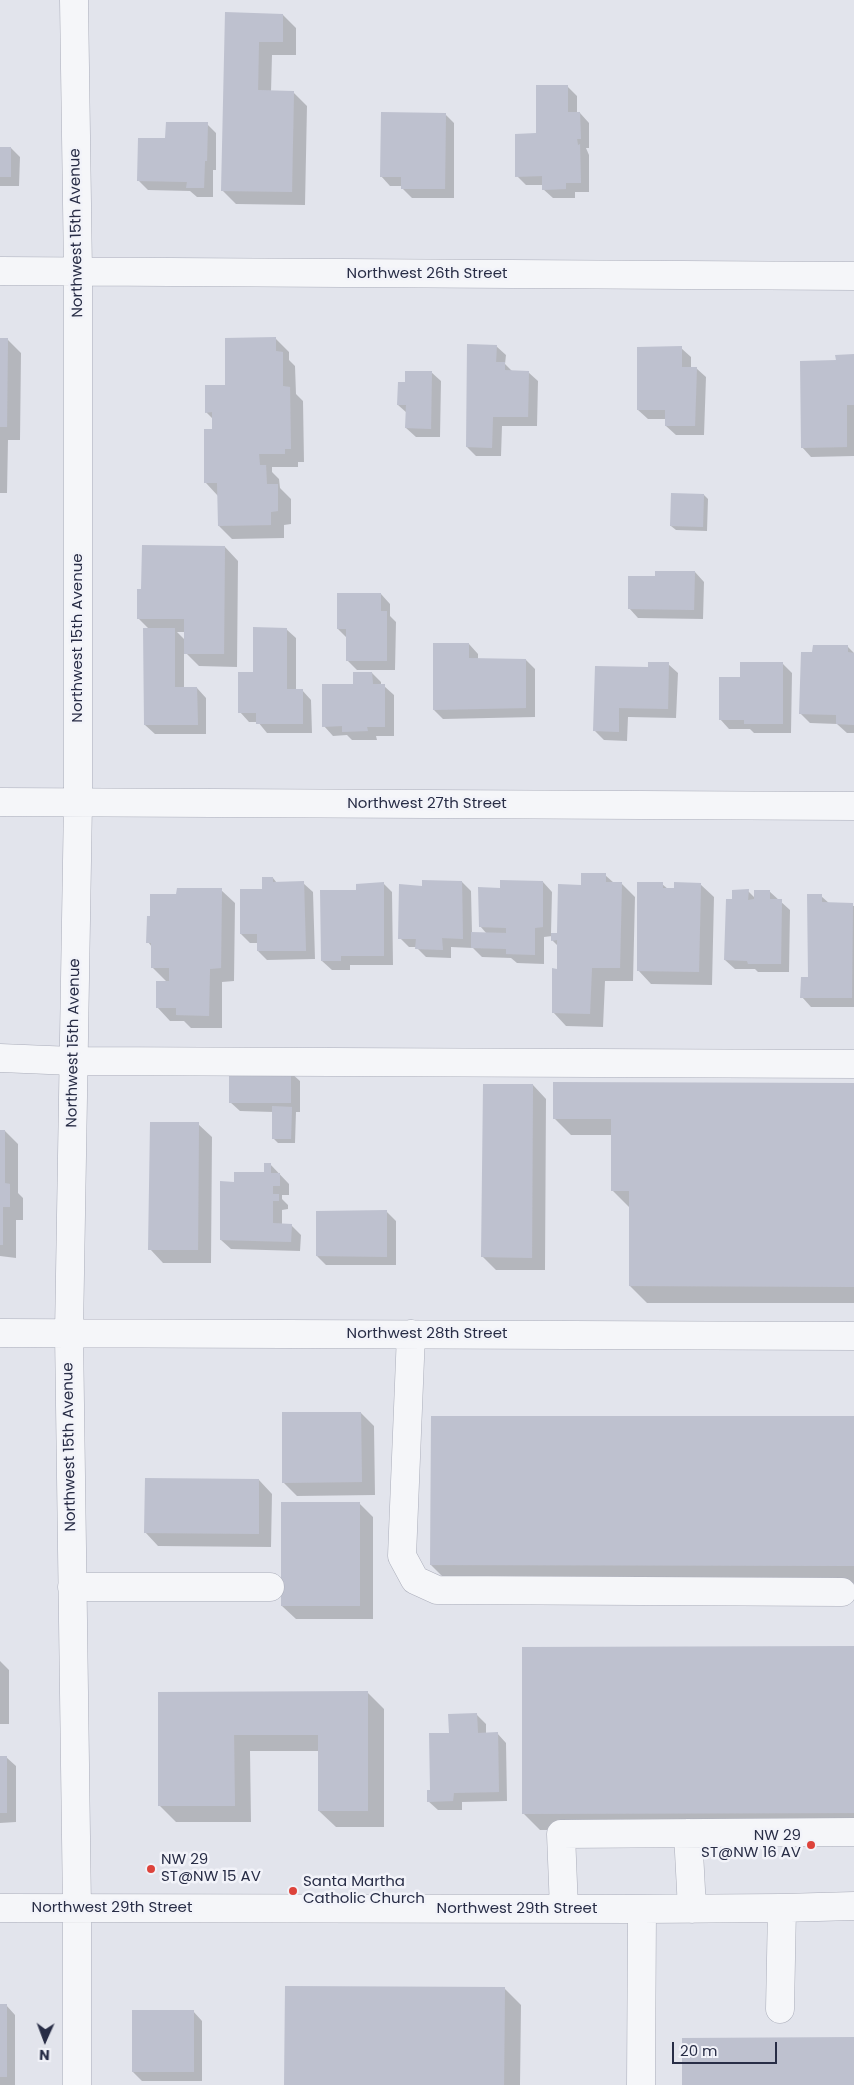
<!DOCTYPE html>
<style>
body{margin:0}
#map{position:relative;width:854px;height:2085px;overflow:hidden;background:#e2e4ec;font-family:Poppins,sans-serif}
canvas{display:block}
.north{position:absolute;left:20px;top:2015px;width:50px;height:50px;-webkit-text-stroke:4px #f2f3f9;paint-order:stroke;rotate:182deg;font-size:14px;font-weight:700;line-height:20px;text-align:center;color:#282d46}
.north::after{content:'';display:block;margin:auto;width:18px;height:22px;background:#282d46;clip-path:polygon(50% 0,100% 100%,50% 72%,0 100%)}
.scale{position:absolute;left:672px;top:2042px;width:105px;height:22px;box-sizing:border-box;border:2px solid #282d46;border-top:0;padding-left:6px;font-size:15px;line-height:18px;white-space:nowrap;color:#282d46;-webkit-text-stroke:4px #f2f3f9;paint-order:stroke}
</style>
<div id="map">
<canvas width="854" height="2085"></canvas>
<div class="north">N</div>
<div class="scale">20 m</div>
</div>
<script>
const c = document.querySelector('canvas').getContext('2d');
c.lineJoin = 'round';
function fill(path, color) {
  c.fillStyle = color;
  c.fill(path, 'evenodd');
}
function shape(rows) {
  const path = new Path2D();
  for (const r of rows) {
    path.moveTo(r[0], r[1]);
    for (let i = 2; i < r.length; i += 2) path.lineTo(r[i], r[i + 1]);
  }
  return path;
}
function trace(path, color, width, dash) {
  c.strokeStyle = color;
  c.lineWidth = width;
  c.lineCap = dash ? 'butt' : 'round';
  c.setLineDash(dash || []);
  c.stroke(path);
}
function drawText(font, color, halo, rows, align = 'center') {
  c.font = font + ' Poppins,sans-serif';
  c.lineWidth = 5;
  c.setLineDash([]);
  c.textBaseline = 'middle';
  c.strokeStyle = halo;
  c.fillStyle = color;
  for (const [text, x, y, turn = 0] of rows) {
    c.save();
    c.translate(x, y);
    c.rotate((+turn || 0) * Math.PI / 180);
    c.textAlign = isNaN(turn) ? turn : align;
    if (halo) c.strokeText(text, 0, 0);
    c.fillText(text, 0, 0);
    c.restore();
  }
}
fill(shape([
 [226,13,283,15,296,28,296,55,272,55,271,92,293,92,307,106,305,205,236,204,222,190],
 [567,86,577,96,577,113,580,113,589,123,589,148,586,148,589,155,589,192,575,192,575,198,553,198,543,189,543,185,526,185,517,176,537,134],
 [445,114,454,123,454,198,412,198,402,188,402,186,390,186,381,176],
 [207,124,216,133,216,170,213,170,213,197,197,197,190,191,148,190,139,181,166,139],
 [0,125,0,148,11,148,20,157,19,186,0,186,0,195],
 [276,339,289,352,289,360,295,366,296,394,303,401,304,462,298,462,298,467,272,467,272,472,279,479,280,488,291,499,291,524,284,525,284,538,232,539,219,526,218,496,206,483,213,430,213,419,206,412,226,387],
 [0,340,8,340,21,353,20,440,8,440,7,493,0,493],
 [496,346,506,355,505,364,512,371,528,372,538,381,537,426,502,426,501,456,476,456,467,447],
 [681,348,691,357,691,368,696,368,706,377,704,435,676,435,666,426,666,419,648,419,638,410],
 [854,356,854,456,811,457,802,447,837,362],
 [431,372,441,381,440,437,416,437,406,428,407,413,398,405,406,384],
 [704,495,708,499,707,531,676,530,671,526],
 [225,547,238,561,237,667,199,666,184,651,184,689,197,688,206,698,206,734,155,734,145,725,149,629,138,618,142,590],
 [177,632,185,632,185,640],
 [695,572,704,582,703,619,638,618,629,608,656,577],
 [381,594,390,604,390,616,396,622,395,670,357,670,347,660,347,638,338,629],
 [286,629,296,638,296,690,302,690,311,700,312,733,267,733,258,722,249,722,240,712,254,673],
 [469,644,478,654,478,660,526,660,535,669,535,717,443,719,434,710],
 [848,647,854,653,854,733,847,733,837,724,810,723,800,713,814,654],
 [668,664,678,673,676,718,628,717,627,741,604,740,595,731,649,668],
 [783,664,792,673,791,733,754,733,750,729,729,729,720,719,741,678],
 [372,673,381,682,381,686,384,686,394,695,394,736,376,736,377,740,352,740,347,735,333,736,324,726],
 [605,875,614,883,621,883,635,897,633,981,605,981,603,1027,566,1026,553,1012,558,970,558,946,552,940,552,936,544,937,544,964,517,963,511,958,482,957,473,948,451,947,451,958,426,957,416,947,409,947,400,938,423,887,462,882,471,891,472,933,487,934,480,926,501,889,543,882,552,892,551,934,558,934,582,886],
 [273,878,277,883,303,883,313,892,315,959,267,960,258,951,258,943,250,943,241,934,263,890],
 [383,883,392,892,393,965,350,965,350,970,332,970,322,961,357,891],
 [662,884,668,889,700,884,714,897,712,985,651,984,638,970],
 [221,890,235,903,234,981,222,982,222,1028,191,1028,184,1021,170,1021,157,1007,167,982,152,967,152,947,148,942,151,917,178,895],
 [748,891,755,898,769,891,790,910,789,972,758,972,755,969,735,969,725,960,733,900],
 [821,896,830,904,854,906,854,1007,811,1007,802,997,809,978],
 [290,1072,300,1081,300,1112,296,1112,295,1143,278,1143,273,1138,273,1112,240,1111,230,1102],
 [854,1084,854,1303,647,1303,630,1286,629,1207,612,1190,613,1135,571,1135,554,1118],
 [533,1085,546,1099,545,1270,496,1270,482,1256],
 [198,1124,212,1137,211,1263,163,1263,150,1249],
 [0,1131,5,1131,18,1144,18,1193,23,1198,23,1220,16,1220,16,1258,0,1256],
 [270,1164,289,1184,289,1195,282,1195,282,1199,288,1205,288,1209,282,1210,282,1225,291,1225,301,1235,300,1251,231,1249,221,1240,235,1183,265,1173],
 [386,1211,396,1221,396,1265,326,1265,317,1256],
 [361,1413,374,1426,375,1495,297,1496,283,1482],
 [854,1418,854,1583,448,1582,431,1565],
 [259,1480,272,1494,271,1547,158,1546,145,1532],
 [359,1503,373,1517,373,1619,296,1619,282,1606],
 [854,1647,854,1829,540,1830,523,1813],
 [0,1661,9,1670,9,1724,0,1724],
 [367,1692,384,1709,384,1827,336,1827,319,1811,319,1751,250,1751,251,1822,176,1822,160,1806,159,1693],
 [477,1715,486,1724,486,1734,497,1733,506,1743,507,1801,462,1802,462,1810,438,1810,428,1801,450,1734],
 [0,1757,6,1757,16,1766,16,1822,0,1823],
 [504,1988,521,2005,520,2085,286,2085],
 [0,2005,6,2005,15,2015,15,2085,0,2085],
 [193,2011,202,2021,202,2081,142,2081,133,2072]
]), '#0003');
fill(shape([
 [225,12,283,14,283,42,259,42,258,90,294,91,292,192,221,191],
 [536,85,568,85,568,112,580,112,581,139,577,139,578,145,580,144,581,183,566,183,566,189,542,190,542,176,515,177,515,134,536,133],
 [381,112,446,113,445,189,401,189,401,177,380,177],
 [166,122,208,122,207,161,205,161,204,188,186,188,187,182,137,181,138,138,165,138],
 [0,147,11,147,11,177,0,177],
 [276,337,276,351,283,352,283,386,290,387,291,449,285,449,285,454,259,454,260,465,266,465,267,484,278,484,278,511,271,512,271,525,218,526,217,483,204,483,204,429,212,429,212,412,205,413,205,385,225,385,225,338],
 [0,338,8,338,7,427,0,427],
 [467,344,497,345,496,362,505,362,505,370,529,371,528,417,493,417,492,448,466,447],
 [682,346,682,367,697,367,695,426,665,426,665,410,637,410,637,347],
 [854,354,854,405,847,405,847,447,801,448,800,361,836,360,835,355],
 [405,371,432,371,431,429,405,428,406,405,397,405,398,382,405,382],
 [671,493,704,494,703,527,670,526],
 [142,545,225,546,224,654,184,654,184,619,137,619,137,589,141,589],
 [655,571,695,571,694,610,628,609,628,576,655,576],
 [337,593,381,593,381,611,387,611,387,661,346,661,346,629,337,629],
 [253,627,287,628,287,689,303,689,303,724,256,724,256,713,238,713,238,672,253,672],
 [143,628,175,628,175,687,197,687,198,725,144,725],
 [433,643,469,643,469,658,526,659,526,708,433,710],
 [813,645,848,645,848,652,854,653,854,725,836,724,836,715,799,714,801,652,812,652],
 [648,662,669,662,668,709,619,708,619,732,593,731,595,666,648,667],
 [740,662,783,662,783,724,744,724,744,720,719,720,719,677,740,677],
 [353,672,372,672,373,684,385,684,385,727,367,727,368,731,342,732,342,726,322,727,322,684,353,684],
 [581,873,606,873,606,882,622,882,620,968,592,968,590,1014,552,1013,552,968,557,969,557,940,551,941,551,933,557,933,558,884,581,885],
 [262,877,273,877,273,882,304,881,306,951,257,951,257,934,240,934,240,889,262,889],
 [422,880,462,881,463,939,442,938,443,950,415,949,416,939,398,939,399,884,422,886],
 [500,880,543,881,543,927,535,928,535,955,506,954,506,949,471,948,471,932,506,933,506,928,479,927,478,887,500,888],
 [384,882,384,956,341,956,341,961,321,961,320,890,356,890,356,884],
 [637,882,663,882,663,888,674,888,674,882,701,883,699,972,637,971],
 [177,888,222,888,221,968,210,969,209,1016,176,1015,176,1008,156,1008,156,981,169,981,169,968,151,968,151,943,146,943,147,916,150,916,150,894,176,894],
 [749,889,748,900,754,899,754,890,770,890,770,899,782,899,781,964,748,964,747,961,724,960,726,899,732,899,732,890],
 [807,894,822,894,822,902,853,903,852,998,800,998,801,977,808,977],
 [229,1070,291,1071,291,1103,229,1103],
 [553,1082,854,1083,854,1287,629,1286,629,1191,611,1191,611,1119,553,1119],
 [483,1084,533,1084,532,1258,481,1257],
 [272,1106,292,1107,291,1139,272,1139],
 [150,1122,199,1122,198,1250,148,1250],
 [0,1130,5,1130,5,1183,10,1184,10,1207,3,1207,3,1245,0,1245],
 [264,1163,271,1163,271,1173,280,1173,280,1186,273,1186,273,1194,279,1194,279,1201,273,1201,273,1223,292,1224,291,1242,220,1240,220,1181,234,1182,234,1172,264,1172],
 [387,1210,387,1257,316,1256,316,1211],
 [282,1412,361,1412,362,1482,282,1483],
 [431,1416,854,1416,854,1566,430,1565],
 [145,1478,259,1479,259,1534,144,1533],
 [281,1502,360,1502,360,1606,281,1606],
 [854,1646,854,1813,522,1814,522,1647],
 [368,1691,368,1811,318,1811,318,1735,234,1735,235,1806,158,1806,158,1692],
 [477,1713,478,1733,498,1732,499,1792,454,1793,453,1801,427,1802,427,1790,430,1790,429,1733,449,1733,448,1714],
 [0,1756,7,1756,7,1813,0,1813],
 [285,1986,505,1987,504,2085,284,2085],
 [0,2004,7,2004,7,2077,0,2077],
 [132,2010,194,2010,194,2072,132,2072],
 [854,2037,854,2085,682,2085,682,2038]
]), '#bec1cf');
const minor = shape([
 [74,0,78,271,78,802,69,1333,77,1908,77,2085],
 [0,271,854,276],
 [0,802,854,806],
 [0,1058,73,1061,854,1064],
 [0,1333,854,1336],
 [411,1334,402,1556,415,1580,437,1590,842,1592],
 [72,1587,270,1587],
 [688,1833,692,1909],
 [0,1908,642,1909,782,1908,854,1906],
 [564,1909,561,1834,854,1832],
 [780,2009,782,1908],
 [641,2085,642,1909]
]);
trace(minor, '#aaadba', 29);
trace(minor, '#f5f6f9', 28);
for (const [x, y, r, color] of [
 [811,1845,5,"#dd433b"],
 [151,1869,5,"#dd433b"],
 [293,1891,5,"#dd433b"]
]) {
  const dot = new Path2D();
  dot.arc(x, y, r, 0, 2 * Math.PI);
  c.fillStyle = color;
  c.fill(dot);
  trace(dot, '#f2f3f9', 2);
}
drawText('15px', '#282d46', '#f2f3f9', [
 ["Northwest 15th Avenue",77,233,-91],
 ["Northwest 26th Street",427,274],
 ["Northwest 15th Avenue",78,638,-90],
 ["Northwest 27th Street",427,804],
 ["Northwest 15th Avenue",74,1043,-89],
 ["Northwest 28th Street",427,1334],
 ["Northwest 15th Avenue",70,1447,-91],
 ["Northwest 29th Street",112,1908],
 ["Northwest 29th Street",517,1909]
]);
drawText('15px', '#282d46', '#f2f3f9', [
 ["NW 29",801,1836,"right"],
 ["ST@NW 16 AV",801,1853,"right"],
 ["NW 29",161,1860],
 ["ST@NW 15 AV",161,1877],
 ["Santa Martha",303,1882],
 ["Catholic Church",303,1899]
], 'left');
</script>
